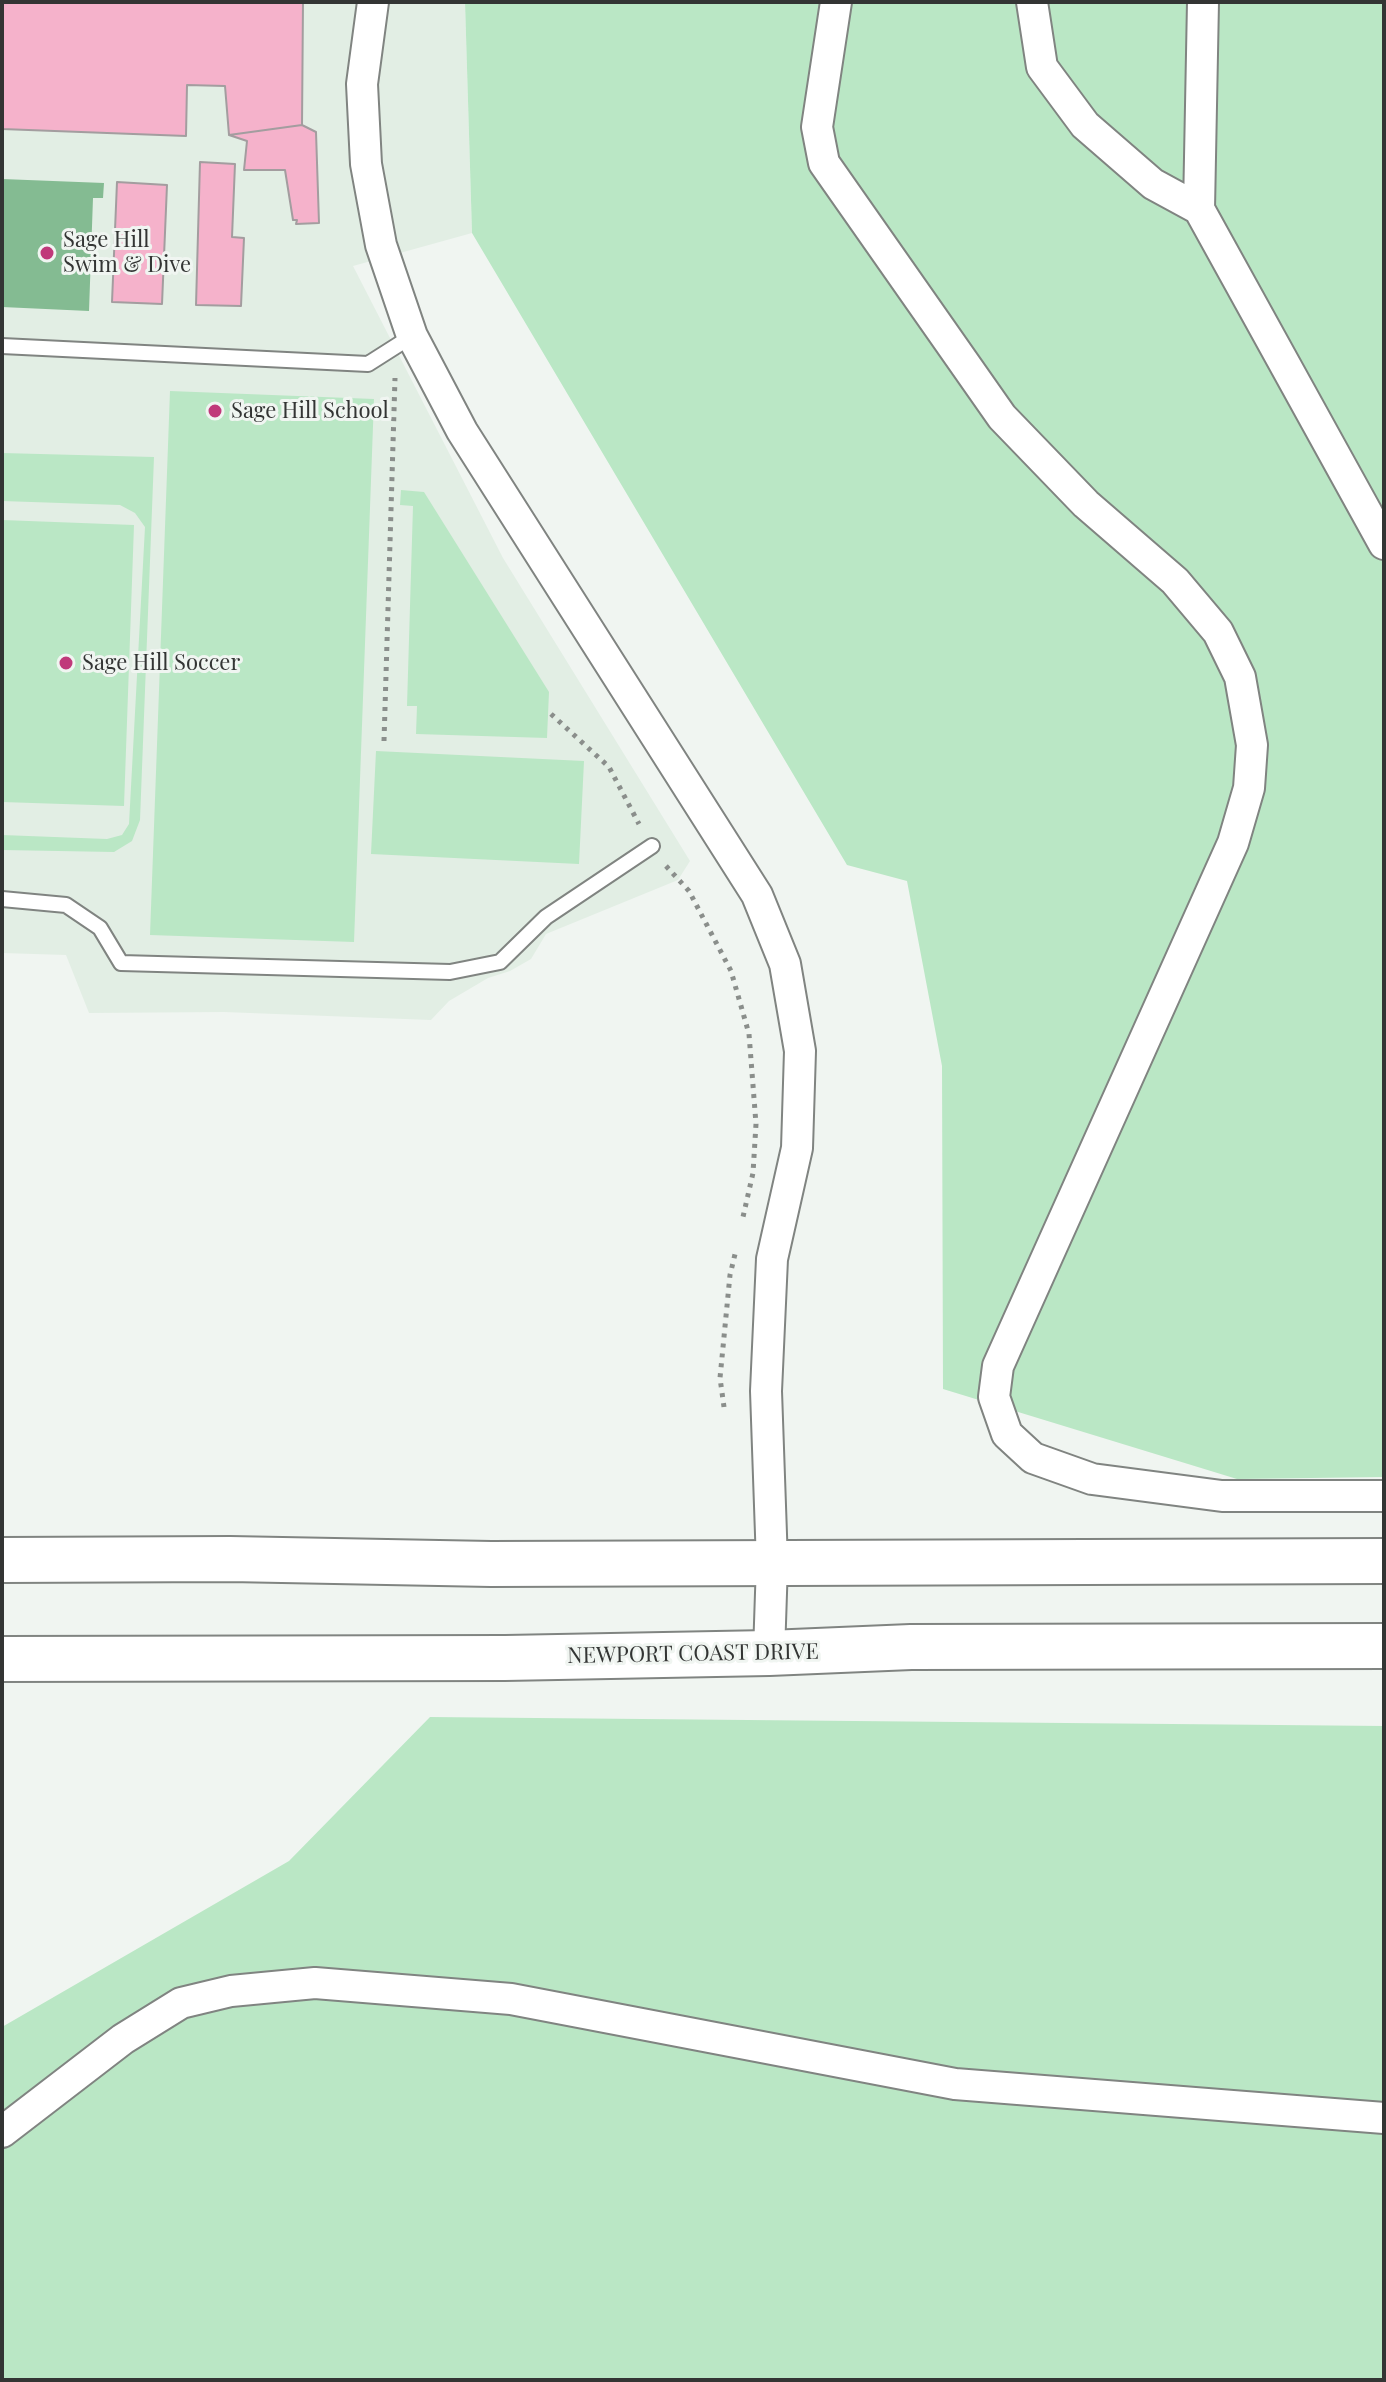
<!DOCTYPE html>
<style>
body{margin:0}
#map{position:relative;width:1386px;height:2382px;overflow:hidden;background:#f0f5f1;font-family:"Playfair Display",serif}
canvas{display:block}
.frame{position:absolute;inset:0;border:4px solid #333534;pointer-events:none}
</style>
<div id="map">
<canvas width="1386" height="2382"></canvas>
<div class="frame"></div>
</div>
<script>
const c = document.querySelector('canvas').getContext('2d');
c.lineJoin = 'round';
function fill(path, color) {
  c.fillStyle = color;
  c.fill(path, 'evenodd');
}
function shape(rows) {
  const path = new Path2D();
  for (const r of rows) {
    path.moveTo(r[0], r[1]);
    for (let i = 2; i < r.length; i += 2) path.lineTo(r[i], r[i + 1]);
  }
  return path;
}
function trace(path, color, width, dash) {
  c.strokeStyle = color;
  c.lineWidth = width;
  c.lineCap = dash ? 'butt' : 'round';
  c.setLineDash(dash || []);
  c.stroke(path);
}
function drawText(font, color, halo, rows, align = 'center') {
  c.font = font + ' "Playfair Display",serif';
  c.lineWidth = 6;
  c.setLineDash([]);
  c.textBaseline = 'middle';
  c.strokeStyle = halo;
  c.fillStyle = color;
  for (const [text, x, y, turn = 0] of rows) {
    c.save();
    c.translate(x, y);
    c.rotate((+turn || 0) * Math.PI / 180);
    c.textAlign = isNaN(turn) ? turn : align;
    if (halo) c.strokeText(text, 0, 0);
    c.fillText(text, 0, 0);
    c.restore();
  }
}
fill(shape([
 [2,2,465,2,472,233,353,266,503,558,690,861,678,880,546,934,531,959,510,971,488,978,449,1001,431,1020,224,1012,89,1013,66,955,2,953]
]), '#e2eee4');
fill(shape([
 [465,2,1384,2,1384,1477,1237,1479,943,1389,942,1066,907,881,847,865,472,233],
 [170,391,374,399,354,942,150,935],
 [2,453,154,457,140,820,132,841,114,852,2,850,2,835,107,839,122,835,129,824,145,527,135,513,120,505,2,501],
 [401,490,424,492,549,692,547,738,416,734,417,706,407,706,413,506,400,505],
 [2,520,134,525,124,806,2,802],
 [376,751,584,761,579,864,371,854],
 [430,1717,1384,1726,1384,2380,2,2380,2,2027,289,1861]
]), '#bae7c5');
fill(shape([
 [2,179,104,183,103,198,93,198,89,311,2,307]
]), '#84bb92');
const building = shape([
 [2,2,303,2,302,125,229,135,225,86,187,85,186,136,2,129,2,2],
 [302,125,316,132,319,223,296,224,297,220,293,220,285,170,244,170,247,141,229,135,302,125],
 [200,162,235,164,232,237,244,238,241,306,196,305,200,162],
 [117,182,167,185,162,304,112,302,117,182]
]);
fill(building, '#f5b2cb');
trace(building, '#a39d9f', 2);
const service = shape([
 [2,346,368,364,412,336],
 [2,899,66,905,100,928,121,963,450,972,500,962,546,917,652,846]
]);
const minor = shape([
 [373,2,362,84,366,164,381,245,412,336,462,431,757,895,785,964,800,1051,797,1148,772,1259,766,1391,772,1563,769,1653],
 [836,2,817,127,824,163,1002,417,1086,504,1175,581,1218,632,1240,677,1252,745,1249,788,1233,843,998,1366,994,1397,1007,1434,1033,1458,1092,1479,1222,1496,1384,1496],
 [1032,2,1042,67,1085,125,1153,184,1199,209],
 [1203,2,1199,209,1384,544],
 [2,2132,123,2039,181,2003,231,1991,315,1983,511,1999,955,2084,1384,2118]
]);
const primary = shape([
 [2,1560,230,1559,491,1564,1384,1561],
 [2,1659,505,1658,769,1653,911,1647,1384,1646]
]);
trace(service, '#808481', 18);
trace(minor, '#808481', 34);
trace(primary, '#808481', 48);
trace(shape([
 [551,714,609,767,639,824],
 [384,741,395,378],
 [666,866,689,891,731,971,749,1034,756,1124,753,1173,743,1217],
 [724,1407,720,1378,730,1275,736,1250]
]), '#8a8e8b', 5, [4, 6]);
trace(service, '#fff', 14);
trace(minor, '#fff', 30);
trace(primary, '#fff', 44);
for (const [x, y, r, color] of [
 [47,253,8,"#c0397a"],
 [215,411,8,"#c0397a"],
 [66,663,8,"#c0397a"]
]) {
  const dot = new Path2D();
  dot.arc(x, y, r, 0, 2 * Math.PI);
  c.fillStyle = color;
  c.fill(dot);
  trace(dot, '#f0f5f1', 3);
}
drawText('22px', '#333534', '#f0f5f1', [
 ["Sage Hill",63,240],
 ["Swim & Dive",63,265],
 ["Sage Hill School",231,411],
 ["Sage Hill Soccer",82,663]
], 'left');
drawText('22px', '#333534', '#f0f5f1', [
 ["NEWPORT COAST DRIVE",693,1654,-1]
]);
</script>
